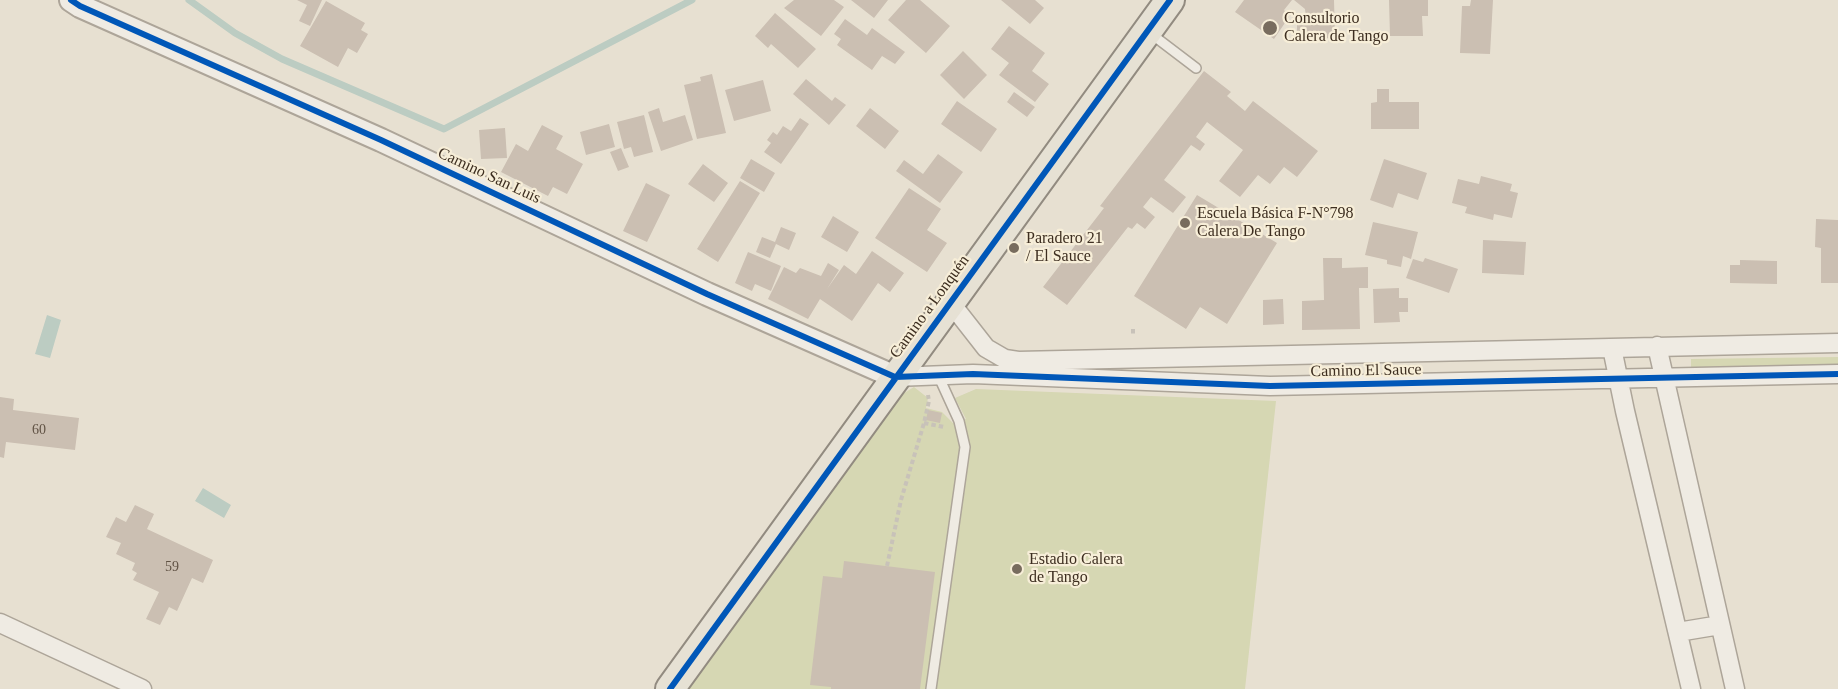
<!DOCTYPE html>
<meta charset="utf-8">
<style>
body{margin:0}
canvas{display:block;background:#e7e0d1}
</style>
<canvas width="1838" height="689"></canvas>
<script>
const c = document.querySelector('canvas').getContext('2d');
c.lineJoin = 'round';
function fill(path, color) {
  c.fillStyle = color;
  c.fill(path, 'evenodd');
}
function shape(rows) {
  const path = new Path2D();
  for (const r of rows) {
    path.moveTo(r[0], r[1]);
    for (let i = 2; i < r.length; i += 2) path.lineTo(r[i], r[i + 1]);
  }
  return path;
}
function trace(path, color, width, dash) {
  c.strokeStyle = color;
  c.lineWidth = width;
  c.lineCap = dash ? 'butt' : 'round';
  c.setLineDash(dash || []);
  c.stroke(path);
}
function drawText(font, color, halo, rows, align = 'center') {
  c.font = font + ' Georgia,serif';
  c.lineWidth = 4.5;
  c.setLineDash([]);
  c.textBaseline = 'middle';
  c.strokeStyle = halo;
  c.fillStyle = color;
  for (const [text, x, y, turn = 0] of rows) {
    c.save();
    c.translate(x, y);
    c.rotate((+turn || 0) * Math.PI / 180);
    c.textAlign = isNaN(turn) ? turn : align;
    if (halo) c.strokeText(text, 0, 0);
    c.fillText(text, 0, 0);
    c.restore();
  }
}
fill(shape([
 [1838,357,1838,369,1691,371,1691,359],
 [914,387,928,398,926,408,942,412,953,423,966,419,955,398,976,389,1276,401,1245,689,688,689,901,395]
]), '#d6d7b3');
fill(shape([
 [47,315,61,320,50,358,35,354],
 [203,488,231,505,224,518,195,501]
]), '#bcccc2');
trace(shape([
 [189,0,235,33,282,59,444,129,692,0]
]), '#bcccc2', 7);
fill(shape([
 [297,0,322,0,310,26,299,21,307,5],
 [794,0,834,0,844,7,821,36,784,8],
 [851,0,888,0,874,18],
 [906,0,920,0,950,26,926,53,888,20],
 [1001,0,1035,0,1044,8,1030,24],
 [1244,0,1292,0,1284,10,1289,17,1274,39,1235,12],
 [1294,0,1334,0,1335,38,1297,39,1297,21,1306,20,1305,9],
 [1389,0,1428,0,1428,16,1422,16,1423,36,1390,36],
 [1471,0,1493,0,1490,54,1460,53,1462,6,1470,6],
 [326,1,365,23,361,30,368,34,357,53,348,48,338,67,300,46],
 [775,13,816,49,798,68,771,44,768,48,755,36],
 [845,19,867,35,872,28,905,52,895,64,882,56,872,70,837,45,841,39,834,34],
 [1009,26,1045,53,1032,71,1049,84,1035,102,999,75,1009,63,991,49],
 [963,51,987,75,964,99,940,75],
 [1204,71,1231,92,1227,96,1245,111,1253,101,1318,151,1297,177,1284,167,1270,184,1258,175,1240,197,1219,181,1243,150,1207,122,1196,137,1205,144,1200,151,1191,145,1164,180,1186,197,1173,213,1151,197,1143,207,1155,217,1145,229,1137,223,1132,229,1128,227,1067,305,1043,287,1104,208,1100,206],
 [712,74,726,133,697,139,684,85,701,81,700,77],
 [806,79,832,101,835,97,846,105,829,125,793,94],
 [763,80,771,111,734,121,725,90],
 [1377,89,1389,89,1389,102,1419,102,1419,129,1371,129,1371,103,1377,102],
 [1014,92,1035,107,1027,117,1007,102],
 [957,101,997,129,981,152,941,124],
 [659,108,663,122,685,115,693,140,661,151,648,112],
 [870,108,899,131,885,149,856,126],
 [644,115,653,152,634,157,631,147,624,149,617,122],
 [800,118,809,124,781,164,764,152,771,143,767,140,773,132,777,135,783,126,791,131],
 [609,124,615,147,586,155,580,132],
 [542,125,563,136,556,149,583,164,567,194,553,187,548,196,501,172,516,144,528,151],
 [505,128,507,158,481,159,479,130],
 [621,148,629,167,618,171,610,152],
 [938,154,963,172,940,203,896,171,904,160,923,174],
 [751,159,775,173,764,192,740,178],
 [1384,159,1427,173,1418,200,1398,193,1393,208,1370,200],
 [703,164,728,183,714,202,688,184],
 [1481,176,1512,184,1510,191,1518,193,1512,218,1494,214,1493,220,1465,213,1467,207,1452,203,1458,179,1479,184],
 [740,181,760,193,718,262,697,249],
 [646,183,670,195,647,242,623,231],
 [909,188,941,209,927,230,947,243,927,272,875,238],
 [1197,195,1277,243,1227,324,1200,307,1186,329,1134,296],
 [833,216,859,232,847,252,821,237],
 [1816,219,1838,220,1838,283,1821,283,1821,248,1815,247],
 [1373,222,1418,232,1411,259,1403,256,1401,267,1387,264,1387,260,1365,255],
 [781,227,796,233,789,250,776,244,770,258,756,252,762,237,775,242],
 [1483,240,1526,242,1524,275,1482,273],
 [872,251,904,273,890,292,878,283,852,321,820,299,808,319,768,299,784,267,796,273,800,268,821,276,828,263,839,270,827,289,844,265,856,274],
 [748,252,781,266,771,291,755,284,752,291,735,283],
 [1323,258,1342,258,1342,268,1368,267,1368,288,1359,288,1360,329,1302,330,1302,301,1324,300],
 [1425,258,1458,269,1449,293,1406,278,1413,259,1423,262],
 [1740,260,1777,261,1777,284,1730,283,1730,265,1740,265],
 [1399,288,1399,298,1408,298,1408,312,1399,312,1400,322,1374,323,1373,289],
 [1283,299,1284,324,1263,325,1263,300],
 [0,397,14,399,13,410,79,418,75,450,6,442,4,458,0,457],
 [928,410,942,413,940,423,926,420],
 [135,505,154,514,147,529,213,560,203,583,192,578,177,611,169,607,160,625,146,619,159,592,133,580,137,573,132,570,135,563,116,554,121,543,106,537,116,517,126,522],
 [844,561,935,572,920,689,831,689,831,687,810,685,823,576,842,578]
]), '#cbbfb2');
const service = shape([
 [1150,33,1196,68],
 [931,689,965,447,959,421,938,375]
]);
const minor = shape([
 [950,302,986,348,1005,359,1018,361,1838,343],
 [1657,346,1735,689],
 [1612,348,1625,411,1691,689],
 [895,377,973,374,1270,386,1838,374],
 [0,623,142,689],
 [1678,632,1720,625]
]);
const tertiary = shape([
 [71,0,80,6,381,140,707,294,895,377]
]);
const primary = shape([
 [670,689,1170,0]
]);
trace(service, '#ada599', 12);
trace(minor, '#ada599', 21);
trace(tertiary, '#ada599', 26);
trace(primary, '#928b80', 32);
trace(shape([
 [1133,329,1133,336],
 [924,423,944,427],
 [887,566,901,500,924,423,929,401,928,395]
]), '#c8c2b9', 4, [4.5, 3]);
trace(service, '#efebe3', 9);
trace(minor, '#efebe3', 18);
trace(tertiary, '#efebe3', 22);
trace(primary, '#e6e1d4', 28);
trace(shape([
 [71,0,80,6,381,140,707,294,895,377,973,374,1270,386,1838,374],
 [670,689,1170,0]
]), '#0057b8', 6);
for (const [x, y, r, color] of [
 [1270,28,8,"#786c5e"],
 [1185,223,6,"#786c5e"],
 [1014,248,6,"#786c5e"],
 [1017,569,6,"#786c5e"]
]) {
  const dot = new Path2D();
  dot.arc(x, y, r, 0, 2 * Math.PI);
  c.fillStyle = color;
  c.fill(dot);
  trace(dot, '#f7eed8', 2);
}
drawText('14px', '#605244', null, [
 ["60",39,430],
 ["59",172,567]
]);
drawText('16px', '#3d2e20', '#f7eed8', [
 ["Consultorio",1284,19],
 ["Calera de Tango",1284,37],
 ["Escuela Básica F-N°798",1197,214],
 ["Calera De Tango",1197,232],
 ["Paradero 21",1026,239],
 ["/ El Sauce",1026,257],
 ["Estadio Calera",1029,560],
 ["de Tango",1029,578]
], 'left');
drawText('16px', '#3d2e20', '#f7eed8', [
 ["Camino San Luis",489,176,25],
 ["Camino a Lonquén",930,307,-54],
 ["Camino El Sauce",1366,371,-1]
]);
</script>
